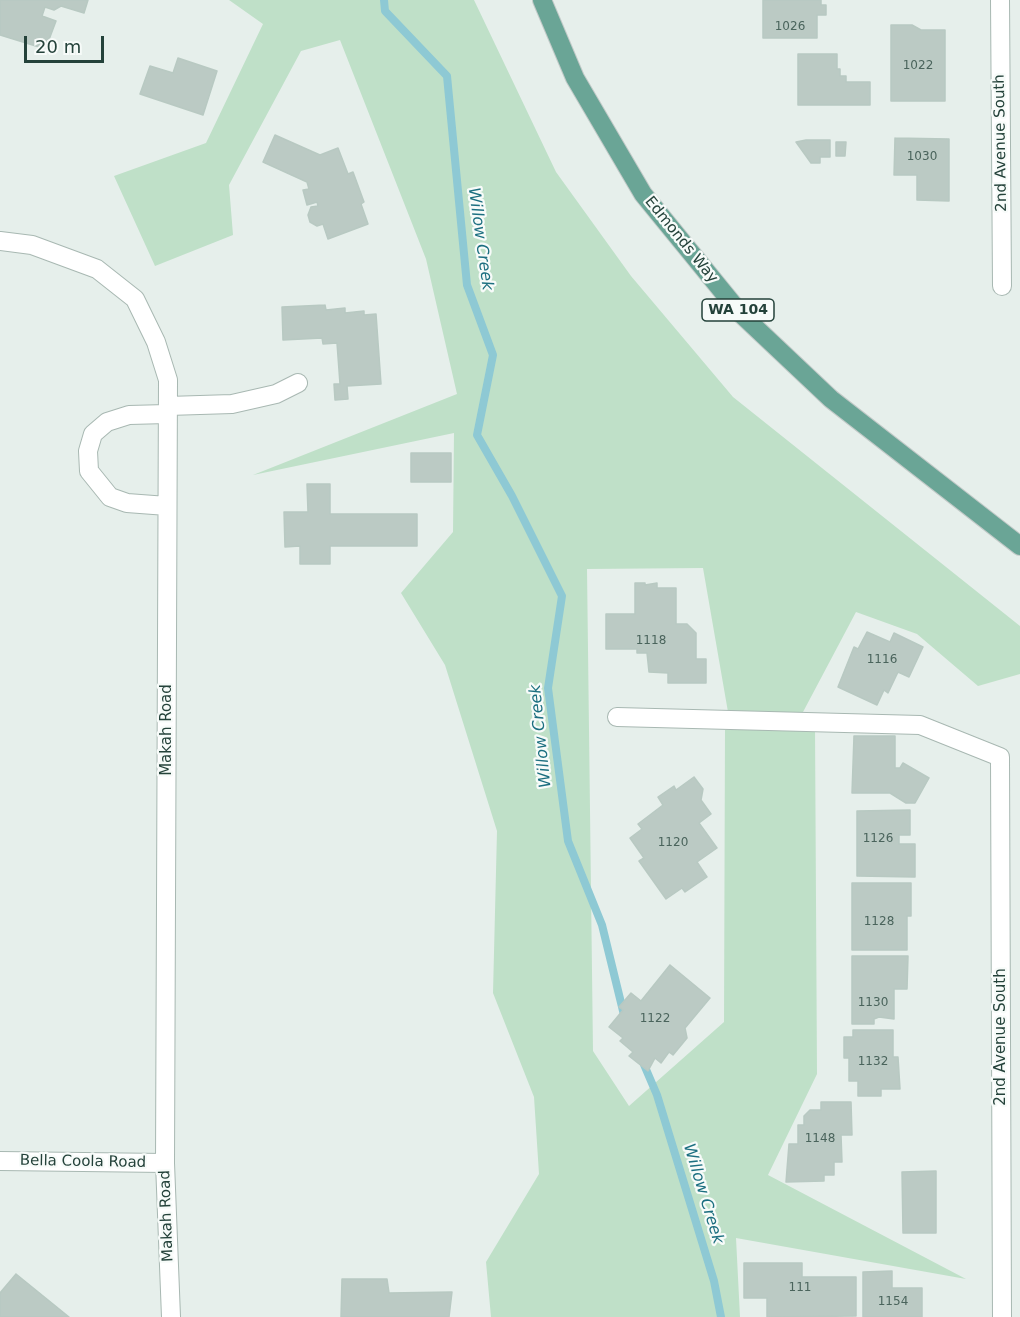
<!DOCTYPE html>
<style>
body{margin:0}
#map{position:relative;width:1020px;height:1317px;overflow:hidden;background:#e6efeb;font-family:"DejaVu Sans",sans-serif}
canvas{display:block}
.scale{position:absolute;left:24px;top:36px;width:80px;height:27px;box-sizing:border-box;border:3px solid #24423a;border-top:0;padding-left:8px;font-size:18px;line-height:21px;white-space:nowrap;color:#24423a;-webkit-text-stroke:4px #f7fbf9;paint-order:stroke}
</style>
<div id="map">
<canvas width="1020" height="1317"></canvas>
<div class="scale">20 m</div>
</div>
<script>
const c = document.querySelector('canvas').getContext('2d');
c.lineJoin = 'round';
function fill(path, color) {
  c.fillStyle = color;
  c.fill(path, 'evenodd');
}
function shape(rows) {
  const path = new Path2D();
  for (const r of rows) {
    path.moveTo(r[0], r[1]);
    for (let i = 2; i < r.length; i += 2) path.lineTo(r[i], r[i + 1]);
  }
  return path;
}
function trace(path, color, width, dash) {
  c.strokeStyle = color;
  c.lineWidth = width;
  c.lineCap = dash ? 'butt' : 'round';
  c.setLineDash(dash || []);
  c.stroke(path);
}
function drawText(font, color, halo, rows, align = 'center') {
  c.font = font + ' "DejaVu Sans",sans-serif';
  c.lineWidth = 4.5;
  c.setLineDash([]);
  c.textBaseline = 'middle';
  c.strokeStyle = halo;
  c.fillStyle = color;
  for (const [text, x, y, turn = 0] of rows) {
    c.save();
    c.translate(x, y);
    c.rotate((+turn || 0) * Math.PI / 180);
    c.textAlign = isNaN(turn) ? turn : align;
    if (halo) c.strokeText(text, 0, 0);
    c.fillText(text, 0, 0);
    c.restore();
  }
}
fill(shape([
 [229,0,474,0,556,172,631,276,733,397,1020,626,1020,674,978,686,917,634,856,612,803,712,728,712,703,568,587,569,593,1051,629,1106,724,1022,725,730,815,728,817,1074,768,1175,966,1279,736,1238,740,1317,491,1317,486,1262,539,1174,534,1097,493,993,497,831,445,665,401,593,453,532,454,433,253,475,457,394,426,259,340,40,301,51,229,185,233,235,155,266,114,176,206,143,263,24]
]), '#bfe0c8');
trace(shape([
 [384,0,385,11,447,76,467,285,493,355,477,435,512,496,562,596,548,688,568,841,602,925,624,1015],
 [642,1060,657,1095,714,1281,721,1317]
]), '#8ec9d4', 8);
const building = shape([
 [0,0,88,0,84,13,61,6,54,10,45,7,42,16,56,21,47,45,41,42,39,47,0,35,0,0],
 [763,0,821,0,821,5,826,5,826,15,817,15,817,38,763,38,763,0],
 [891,25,912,25,921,30,945,30,945,101,891,101,891,25],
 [798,54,837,54,837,69,840,69,840,76,846,76,846,82,870,82,870,105,798,105,798,54],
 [178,58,217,71,203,115,140,94,150,66,173,73,178,58],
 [275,135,320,155,338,148,348,174,353,172,364,202,361,204,368,224,328,239,323,224,317,226,310,222,308,215,311,207,318,206,317,202,307,205,303,190,309,189,307,182,263,162,275,135],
 [895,138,949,139,949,201,917,200,917,175,894,175,895,138],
 [806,140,830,140,830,157,820,157,820,163,811,163,796,142,806,140],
 [836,142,846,142,845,156,836,156,836,142],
 [325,305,326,310,345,308,345,313,364,311,364,315,376,314,381,384,347,386,348,399,335,400,334,384,340,384,337,343,323,344,322,338,283,340,282,307,325,305],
 [411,453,451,453,451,482,411,482,411,453],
 [307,484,330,484,330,514,417,514,417,546,330,546,330,564,300,564,300,546,285,547,284,512,308,512,307,484],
 [635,583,645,583,645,585,657,583,657,588,676,588,676,624,687,624,696,633,696,659,706,659,706,683,668,683,668,673,649,672,647,653,637,653,637,649,606,649,606,614,635,614,635,583],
 [867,632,890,642,894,633,923,647,909,677,898,672,888,693,884,690,877,705,838,687,854,647,858,649,867,632],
 [854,736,895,736,895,768,900,768,903,763,929,778,915,803,906,803,890,793,852,793,854,736],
 [694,777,703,789,701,800,711,814,699,823,717,848,697,862,707,877,685,892,682,888,666,899,639,861,644,858,630,838,642,829,638,824,663,805,658,797,674,786,676,790,694,777],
 [910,810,910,835,899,835,899,844,915,844,915,877,857,876,857,811,910,810],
 [852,883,911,883,911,916,907,916,907,950,852,950,852,883],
 [852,956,908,956,907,989,894,989,894,1019,879,1017,874,1019,874,1024,852,1024,852,956],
 [670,965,710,998,685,1028,687,1038,673,1055,669,1052,661,1063,655,1058,648,1071,629,1056,633,1052,620,1041,623,1038,609,1027,623,1010,619,1007,631,993,641,1001,670,965],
 [853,1030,893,1030,893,1057,898,1057,900,1089,881,1089,881,1096,858,1096,858,1081,849,1081,849,1058,844,1058,844,1037,853,1037,853,1030],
 [821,1102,851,1102,852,1135,841,1135,842,1162,834,1162,834,1175,824,1175,824,1181,786,1182,789,1144,798,1144,798,1125,804,1125,804,1116,810,1110,821,1110,821,1102],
 [936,1171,936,1233,903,1233,902,1172,936,1171],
 [744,1263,802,1263,802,1277,856,1277,856,1316,767,1317,767,1298,744,1298,744,1263],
 [892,1271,892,1288,922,1288,922,1317,863,1317,863,1272,892,1271],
 [16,1274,69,1317,0,1317,0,1293,16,1274],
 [342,1279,387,1279,389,1293,452,1292,449,1317,341,1317,342,1279]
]);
fill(building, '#bbcac4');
trace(building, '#b8c9c2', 1.5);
const minor = shape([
 [1000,0,1002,286],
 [0,241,32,245,97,269,135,299,156,342,168,380,165,1163,171,1317],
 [168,406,232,404,276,394,298,383],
 [167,506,127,503,110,497,89,471,88,451,93,434,107,422,129,415,167,414],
 [617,717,920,725,1000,757,1002,1317],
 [0,1161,165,1163]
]);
const major = shape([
 [542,0,575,78,643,194,741,314,831,399,1020,546]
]);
trace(minor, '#a8b8b2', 20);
trace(major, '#c2cac8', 20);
trace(minor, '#fff', 18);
trace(major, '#6aa596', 18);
drawText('12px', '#4a645c', null, [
 ["1026",790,27],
 ["1022",918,66],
 ["1030",922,157],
 ["1118",651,641],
 ["1116",882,660],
 ["1126",878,839],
 ["1120",673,843],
 ["1128",879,922],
 ["1130",873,1003],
 ["1122",655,1019],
 ["1132",873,1062],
 ["1148",820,1139],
 ["111",800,1288],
 ["1154",893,1302]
]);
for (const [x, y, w] of [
 [738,310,72]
]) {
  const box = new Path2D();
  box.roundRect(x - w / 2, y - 11, w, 22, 4.5);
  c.fillStyle = '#f7fbf9';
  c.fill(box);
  trace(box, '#24423a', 1.5);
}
drawText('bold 14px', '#24423a', null, [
 ["WA 104",738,310]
]);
drawText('15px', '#24423a', '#f7fbf9', [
 ["2nd Avenue South",1001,143,-91],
 ["Edmonds Way",681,240,51],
 ["Makah Road",167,730,-90],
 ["2nd Avenue South",1001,1037,-90],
 ["Bella Coola Road",83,1162,1],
 ["Makah Road",167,1216,-92]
]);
drawText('italic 16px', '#1c6f80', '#f7fbf9', [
 ["Willow Creek",480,239,82],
 ["Willow Creek",541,736,-96],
 ["Willow Creek",703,1194,73]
]);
</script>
